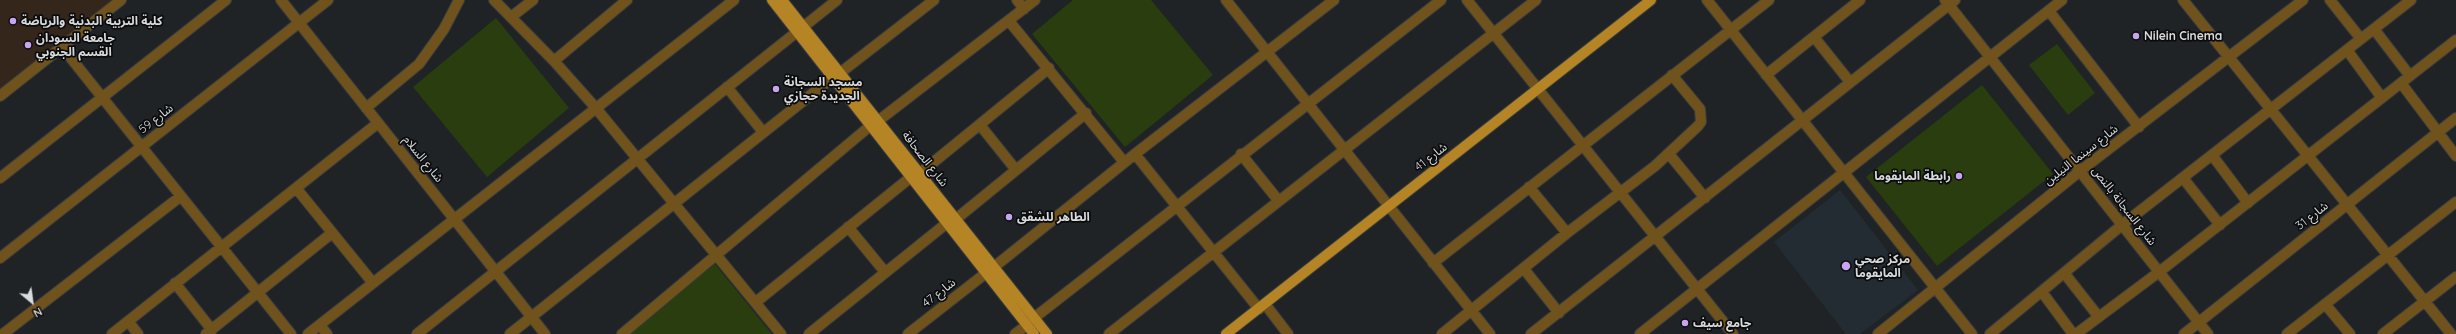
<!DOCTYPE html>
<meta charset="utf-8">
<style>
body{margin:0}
#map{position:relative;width:2456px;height:334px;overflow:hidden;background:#202325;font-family:Quicksand,sans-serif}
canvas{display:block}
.north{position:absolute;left:12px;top:282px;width:40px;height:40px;-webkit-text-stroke:3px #0b0c0d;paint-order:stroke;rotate:151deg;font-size:11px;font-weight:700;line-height:16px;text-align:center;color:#d8dadc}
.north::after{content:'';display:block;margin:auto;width:14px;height:18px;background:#d8dadc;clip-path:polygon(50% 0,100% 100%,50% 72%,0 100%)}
</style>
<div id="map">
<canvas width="2456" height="334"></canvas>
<div class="north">N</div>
</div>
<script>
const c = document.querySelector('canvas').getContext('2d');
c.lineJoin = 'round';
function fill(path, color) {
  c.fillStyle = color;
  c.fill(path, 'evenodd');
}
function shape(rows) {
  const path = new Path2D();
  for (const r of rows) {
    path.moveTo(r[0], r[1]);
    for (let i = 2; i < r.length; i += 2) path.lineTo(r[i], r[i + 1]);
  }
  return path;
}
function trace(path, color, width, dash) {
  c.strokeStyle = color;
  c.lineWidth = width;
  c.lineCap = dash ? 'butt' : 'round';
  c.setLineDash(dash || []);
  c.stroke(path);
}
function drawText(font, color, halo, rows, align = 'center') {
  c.font = font + ' Quicksand,"Noto Sans Arabic",sans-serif';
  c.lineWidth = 3.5;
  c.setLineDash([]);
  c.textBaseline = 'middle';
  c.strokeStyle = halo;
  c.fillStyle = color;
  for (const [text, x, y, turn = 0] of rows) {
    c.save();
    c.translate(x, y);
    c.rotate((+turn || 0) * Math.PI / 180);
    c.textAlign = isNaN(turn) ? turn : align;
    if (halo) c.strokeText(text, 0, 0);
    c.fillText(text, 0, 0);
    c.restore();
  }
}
fill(shape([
 [1840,190,1918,290,1860,334,1846,334,1774,242]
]), '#242c33');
fill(shape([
 [0,0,112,0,0,89]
]), '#35261b');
fill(shape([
 [1073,0,1151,0,1213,75,1125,147,1032,34],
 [496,18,569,108,487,177,413,87],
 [2057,44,2095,93,2068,115,2029,65],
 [1982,85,2053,174,1937,266,1866,177],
 [715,264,772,334,628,334]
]), '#293d0e');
const minor = shape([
 [281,0,545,334],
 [494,0,554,61,595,107,781,334],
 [1017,0,1024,9],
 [1226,0,1490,334],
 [1467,0,1733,334],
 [1707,0,1972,334],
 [1945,0,2208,334],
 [2183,0,2451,334],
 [2330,0,2361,39],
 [2049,11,2139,127],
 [511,17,533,0],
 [1009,21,1124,162],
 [2374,29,2410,76],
 [1814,37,1850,82],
 [62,47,291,334],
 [2347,50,2382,98],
 [554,61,627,0],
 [840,73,934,0],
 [1766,75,1860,0],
 [2401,83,2456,156],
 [727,87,763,132],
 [0,96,121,0],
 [366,108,419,64,444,29,459,0],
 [878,121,1035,0],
 [980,125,1016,170],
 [1135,154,1259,309],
 [1241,154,1278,200],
 [1669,154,1705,198],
 [2212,155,2248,203],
 [919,174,1049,68],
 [0,178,226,0],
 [2183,178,2220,225],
 [1529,187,1567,233],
 [296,188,373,283],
 [956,219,1086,113],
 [848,227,885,272],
 [0,258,328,0],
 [1433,263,1769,0],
 [994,267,1135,154,1334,0],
 [1524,269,1559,313],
 [2065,274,2098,316],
 [175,283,212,330],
 [2042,292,2073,334],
 [756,302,911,177],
 [1265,304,1288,334],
 [2325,304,2350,334],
 [1034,318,1441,0],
 [128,321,138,334],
 [320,325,327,334],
 [3,334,181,196],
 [112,334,378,123],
 [206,334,332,233],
 [308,334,734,0],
 [417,334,837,0],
 [510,334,832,78],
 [622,334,870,126],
 [809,334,947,223],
 [908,334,986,273],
 [1015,334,1027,325],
 [1109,334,1536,0],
 [1442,334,1567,233,1655,166,1698,126,1701,122,1700,109,1672,75],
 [1531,334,1955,0],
 [1640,334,2062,0],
 [1878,334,2080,171,2303,0],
 [1990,334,2122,225,2411,0],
 [2076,334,2159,272,2456,40],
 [2184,334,2456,118],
 [2287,334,2456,202],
 [2383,334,2456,277]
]);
const major = shape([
 [772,0,1034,334],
 [782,0,1047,334],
 [1226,334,1651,0]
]);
trace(minor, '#3a3d3f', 12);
trace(major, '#3a3d3f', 12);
trace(minor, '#70521c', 10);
trace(major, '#b48425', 10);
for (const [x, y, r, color] of [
 [13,21,4,"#c6a6f0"],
 [2136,36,4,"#c6a6f0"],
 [28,45,4,"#c6a6f0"],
 [776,89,4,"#c6a6f0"],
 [1959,176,4,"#c6a6f0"],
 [1009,217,4,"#c6a6f0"],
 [1846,266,5,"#c6a6f0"],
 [1685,323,4,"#c6a6f0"]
]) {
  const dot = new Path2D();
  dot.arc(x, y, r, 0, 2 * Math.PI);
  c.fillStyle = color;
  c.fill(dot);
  trace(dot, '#0b0c0d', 1.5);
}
drawText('bold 12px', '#d8dadc', '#0b0c0d', [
 ["كلية التربية البدنية والرياضة",21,21],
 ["Nilein Cinema",2144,36],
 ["جامعة السودان",36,38],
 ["القسم الجنوبي",36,52],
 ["مسجد السجانة",784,82],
 ["الجديدة حجازي",784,96],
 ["رابطة المايقوما",1951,176,"right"],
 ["الطاهر للشقق",1017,217],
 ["مركز صحي",1855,259],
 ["المايقوما",1855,273],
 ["جامع سيف",1693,323]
], 'left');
drawText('12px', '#d8dadc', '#0b0c0d', [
 ["شارع 59",156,119,-38],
 ["شارع سينما النيلين",2081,155,-38],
 ["شارع 41",1431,157,-38],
 ["شارع السلام",423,159,51],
 ["شارع الصحافة",925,159,52],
 ["شارع السجانة بالنص",2124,206,52],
 ["شارع 31",2312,216,-38],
 ["شارع 47",939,293,-38]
]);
</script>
